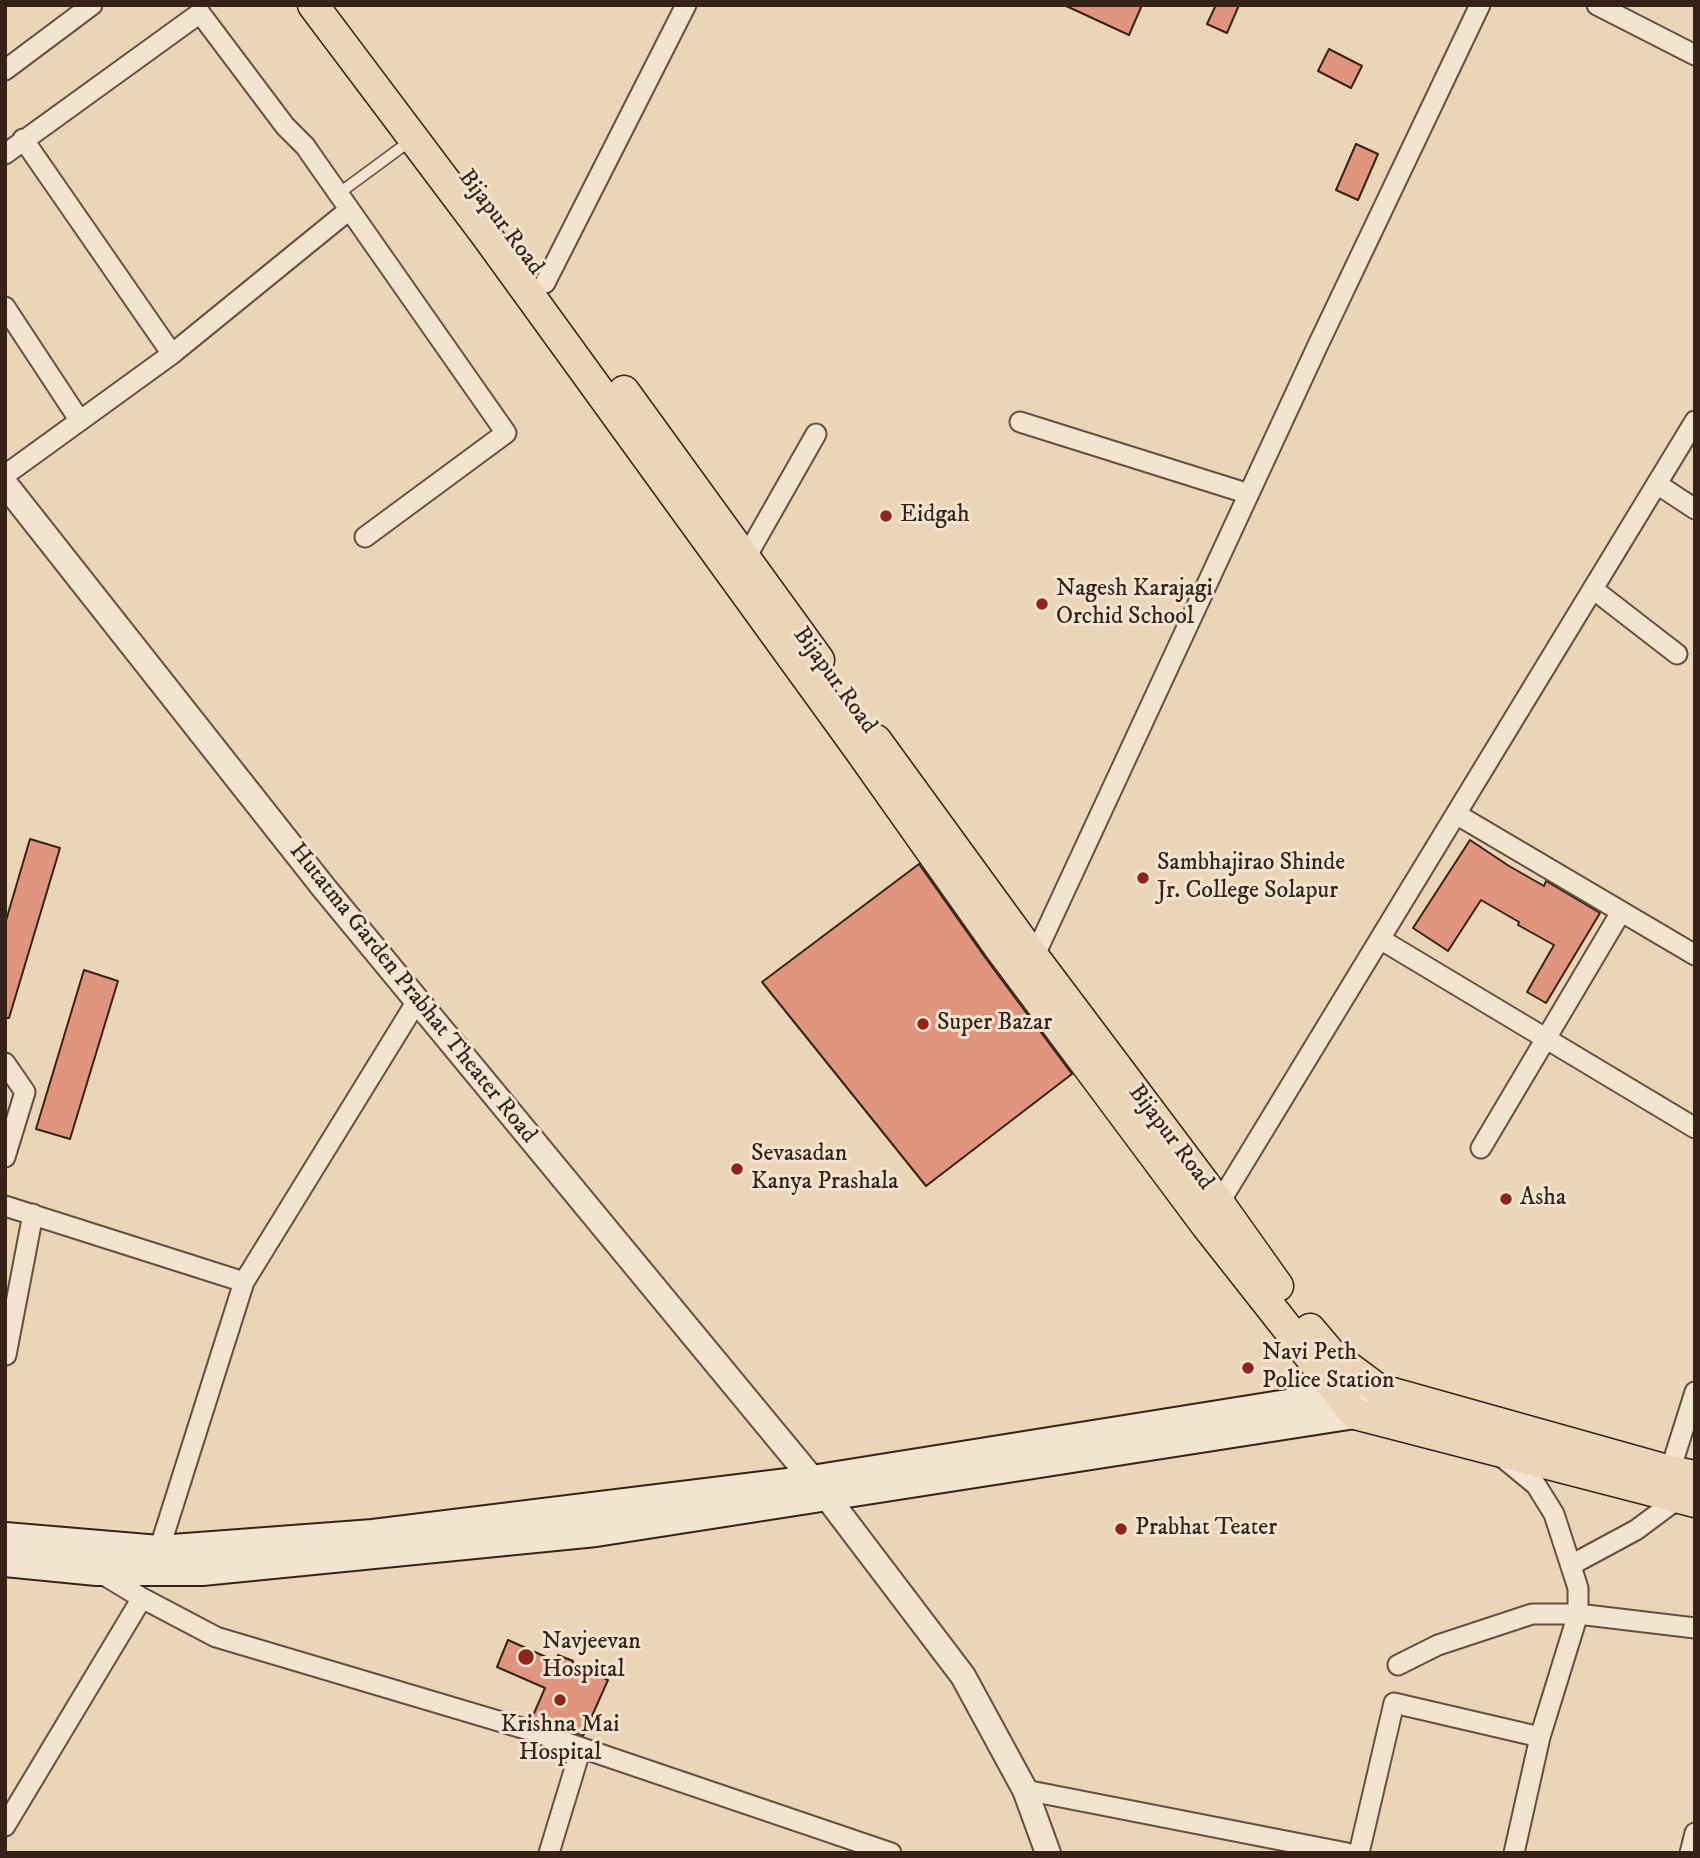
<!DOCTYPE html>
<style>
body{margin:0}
#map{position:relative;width:1700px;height:1858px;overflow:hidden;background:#ebd5b7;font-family:"IM FELL DW Pica",serif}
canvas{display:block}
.frame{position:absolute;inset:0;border:7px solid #362317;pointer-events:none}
</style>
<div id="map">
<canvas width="1700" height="1858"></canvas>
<div class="frame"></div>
</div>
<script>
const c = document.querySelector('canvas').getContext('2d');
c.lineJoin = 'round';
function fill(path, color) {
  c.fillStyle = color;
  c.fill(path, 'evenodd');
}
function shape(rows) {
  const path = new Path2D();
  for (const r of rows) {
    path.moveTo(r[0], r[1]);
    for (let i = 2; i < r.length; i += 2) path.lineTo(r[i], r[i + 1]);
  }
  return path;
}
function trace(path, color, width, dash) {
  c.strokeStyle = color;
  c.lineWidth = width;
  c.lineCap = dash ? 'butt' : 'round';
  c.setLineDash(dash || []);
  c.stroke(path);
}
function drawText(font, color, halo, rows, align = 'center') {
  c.font = font + ' "IM FELL DW Pica",serif';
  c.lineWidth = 6;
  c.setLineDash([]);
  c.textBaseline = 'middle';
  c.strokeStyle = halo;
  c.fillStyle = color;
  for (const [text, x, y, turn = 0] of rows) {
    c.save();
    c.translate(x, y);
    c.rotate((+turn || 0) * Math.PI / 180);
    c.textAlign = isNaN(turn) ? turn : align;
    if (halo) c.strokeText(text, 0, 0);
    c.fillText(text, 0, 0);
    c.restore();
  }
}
const building = shape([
 [1064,5,1142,5,1129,35,1064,5],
 [1216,5,1239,5,1227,33,1207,24,1216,5],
 [1329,49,1362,66,1351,88,1318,71,1329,49],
 [1356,144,1378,154,1358,200,1336,190,1356,144],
 [30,839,60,848,9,1018,5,1018,5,924,30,839],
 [1470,840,1509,866,1544,886,1546,881,1600,913,1546,1003,1527,992,1554,945,1518,925,1519,922,1481,900,1448,951,1413,928,1470,840],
 [919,864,987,960,1072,1074,926,1186,762,982,919,864],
 [84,970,118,981,70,1139,36,1129,84,970],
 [508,1640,555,1661,558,1655,573,1661,572,1665,608,1680,583,1736,532,1718,545,1688,497,1667,508,1640]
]);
fill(building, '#e1957e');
trace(building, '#362317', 2);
const service = shape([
 [338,194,410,141]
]);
const minor = shape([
 [1597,5,1695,55],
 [5,70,92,5],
 [23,139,172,354],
 [5,154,200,13,285,126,305,146,506,433,365,537],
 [545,283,686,5],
 [5,307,80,421],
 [1020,422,1249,494],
 [5,475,172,354,349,210],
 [1657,484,1695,509],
 [745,559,816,434],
 [1593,589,1677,654],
 [1456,814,1695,955],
 [1380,939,1695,1128],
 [1028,962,1034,957,1317,347,1480,5],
 [5,1063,25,1092,5,1157],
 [1481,1148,1621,912],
 [5,1206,244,1282],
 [1215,1210,1695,421],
 [6,1355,33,1214],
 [1502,1457,1536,1485,1554,1514,1578,1588,1578,1614,1540,1737,1514,1853],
 [1670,1471,1695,1392],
 [159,1550,244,1282,417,1001],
 [1571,1565,1636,1530,1679,1498],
 [99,1572,142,1598,216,1637,532,1731,891,1853],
 [1398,1665,1438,1645,1532,1614,1578,1614,1695,1628],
 [1025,1790,1347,1853],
 [5,1826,142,1598],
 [549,1853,581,1748],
 [1359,1853,1394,1703,1540,1737],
 [1690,1853,1695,1833]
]);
const tertiary = shape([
 [5,484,324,888,827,1497,963,1676,1025,1790,1048,1853]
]);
const secondary = shape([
 [5,1537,159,1550,373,1534,812,1480,1362,1392],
 [5,1562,97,1571,202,1571,596,1532,1355,1414,1378,1389]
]);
const primary = shape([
 [313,5,486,235,858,748,1001,950,1206,1225,1355,1414,1695,1502],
 [624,391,819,660],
 [876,740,1034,957,1219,1203,1278,1286],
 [1310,1329,1332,1355,1378,1389,1670,1471,1695,1476]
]);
trace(service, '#63503f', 13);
trace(minor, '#63503f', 23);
trace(tertiary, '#63503f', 28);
trace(secondary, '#362317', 32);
trace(primary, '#362317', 33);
trace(service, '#f2e4d0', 10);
trace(minor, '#f2e4d0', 19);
trace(tertiary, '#f2e4d0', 24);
trace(secondary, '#f2e4d0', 28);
trace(primary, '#ebd5b7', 30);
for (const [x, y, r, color] of [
 [886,516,7,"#8f2418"],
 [1042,604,7,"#8f2418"],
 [1143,878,7,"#8f2418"],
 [923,1024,7,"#8f2418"],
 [737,1169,7,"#8f2418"],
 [1506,1199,7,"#8f2418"],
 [1248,1368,7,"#8f2418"],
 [1121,1529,7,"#8f2418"],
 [526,1657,9,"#8f2418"],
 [560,1700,7,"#8f2418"]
]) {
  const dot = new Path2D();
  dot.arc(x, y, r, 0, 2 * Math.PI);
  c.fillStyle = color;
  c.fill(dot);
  trace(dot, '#f2e4d0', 2.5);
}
drawText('24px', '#362317', '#f2e4d0', [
 ["Bijapur Road",500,223,53],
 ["Bijapur Road",834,681,54],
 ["Hutatma Garden Prabhat Theater Road",412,994,51],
 ["Bijapur Road",1170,1138,53]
]);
drawText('24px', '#362317', '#f2e4d0', [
 ["Eidgah",900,516],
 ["Nagesh Karajagi",1056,590],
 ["Orchid School",1056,618],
 ["Sambhajirao Shinde",1157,864],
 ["Jr. College Solapur",1157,892],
 ["Super Bazar",937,1024],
 ["Sevasadan",751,1155],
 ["Kanya Prashala",751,1183],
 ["Asha",1520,1199],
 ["Navi Peth",1262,1354],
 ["Police Station",1262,1382],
 ["Prabhat Teater",1135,1529],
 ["Navjeevan",542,1643],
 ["Hospital",542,1671],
 ["Krishna Mai",560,1726,"center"],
 ["Hospital",560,1754,"center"]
], 'left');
</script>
